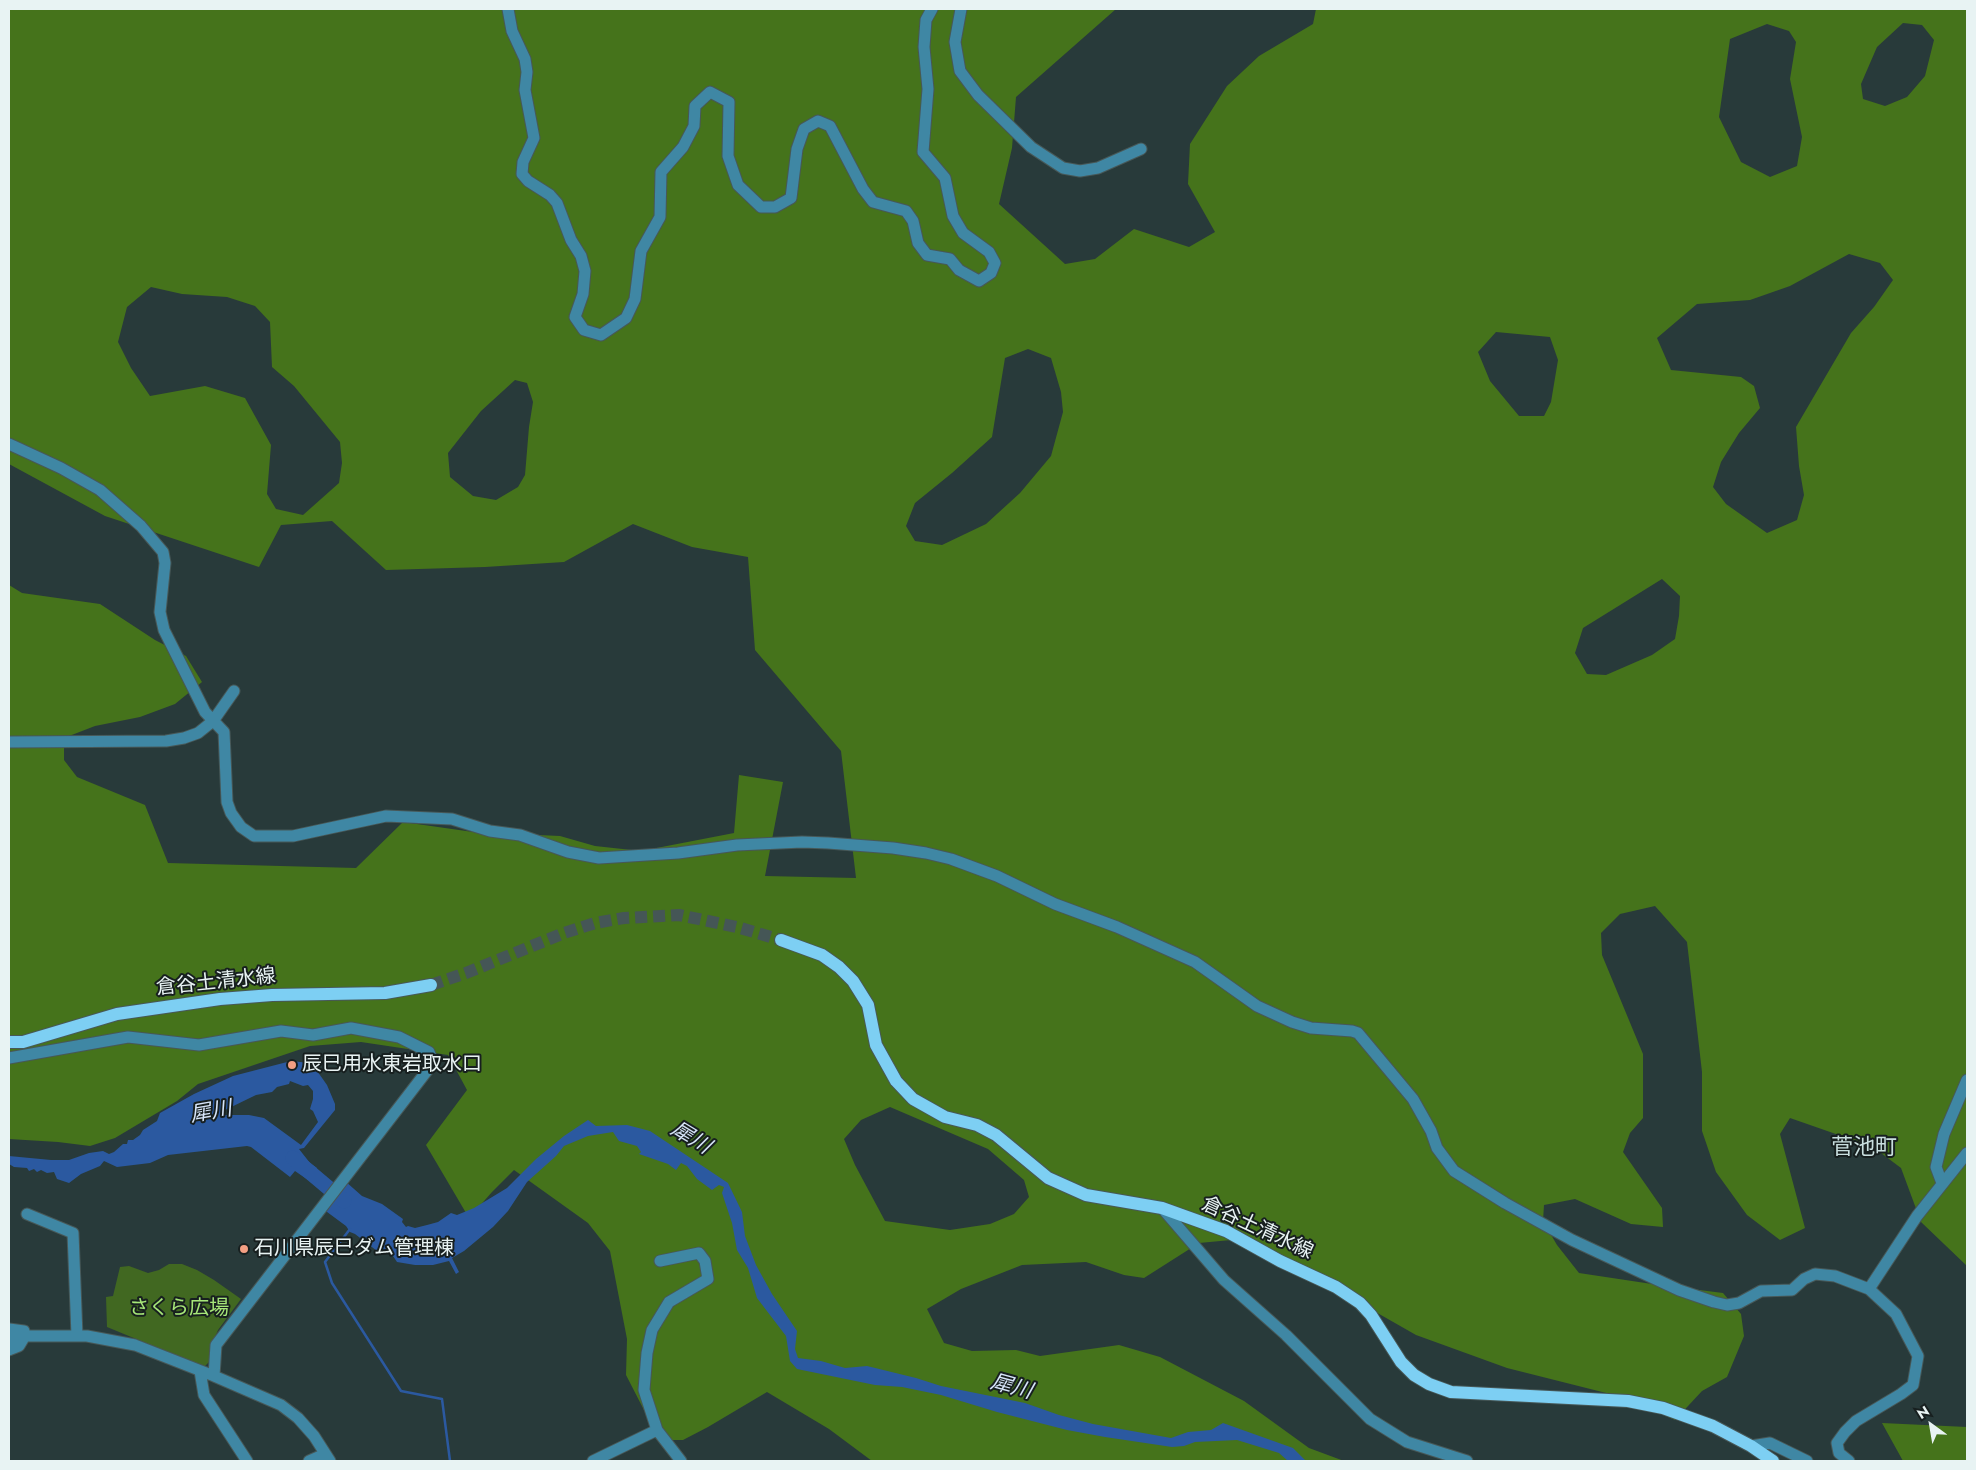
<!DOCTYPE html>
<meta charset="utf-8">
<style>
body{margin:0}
#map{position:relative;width:1976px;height:1470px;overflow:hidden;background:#283a3a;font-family:Jost,sans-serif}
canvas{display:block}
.frame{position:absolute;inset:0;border:10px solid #e8f3f3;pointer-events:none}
.north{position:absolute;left:1906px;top:1400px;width:50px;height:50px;-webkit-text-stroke:4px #171f1f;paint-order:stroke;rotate:328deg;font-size:14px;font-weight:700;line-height:20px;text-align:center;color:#e8f3f3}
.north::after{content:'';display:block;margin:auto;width:18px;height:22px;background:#e8f3f3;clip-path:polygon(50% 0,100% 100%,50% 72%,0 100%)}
</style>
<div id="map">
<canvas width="1976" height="1470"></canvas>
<div class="frame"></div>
<div class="north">N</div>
</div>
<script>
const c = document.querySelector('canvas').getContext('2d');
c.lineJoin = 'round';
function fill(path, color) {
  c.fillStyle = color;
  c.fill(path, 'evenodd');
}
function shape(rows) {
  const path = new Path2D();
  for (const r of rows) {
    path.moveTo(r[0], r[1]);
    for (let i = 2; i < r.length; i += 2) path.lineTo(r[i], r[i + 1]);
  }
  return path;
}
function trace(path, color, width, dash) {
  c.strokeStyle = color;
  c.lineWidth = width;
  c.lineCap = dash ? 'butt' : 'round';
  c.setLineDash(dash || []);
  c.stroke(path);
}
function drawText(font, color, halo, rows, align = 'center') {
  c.font = font + ' Jost,"Noto Sans JP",sans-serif';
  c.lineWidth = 4;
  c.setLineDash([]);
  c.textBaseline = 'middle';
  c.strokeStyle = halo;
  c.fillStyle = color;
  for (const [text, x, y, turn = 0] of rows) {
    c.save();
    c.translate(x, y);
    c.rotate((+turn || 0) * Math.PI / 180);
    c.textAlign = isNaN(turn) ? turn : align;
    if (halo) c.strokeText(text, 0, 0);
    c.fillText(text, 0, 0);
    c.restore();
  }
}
fill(shape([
 [169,1264,182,1264,197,1270,214,1280,241,1299,218,1330,210,1349,209,1362,204,1367,107,1327,106,1297,113,1296,120,1267,129,1266,148,1273,159,1270]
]), '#416821');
fill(shape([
 [9,9,1116,9,1016,97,1012,148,999,204,1065,264,1095,259,1134,229,1189,247,1215,232,1188,184,1190,144,1227,86,1259,56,1313,24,1316,9,1967,9,1967,1266,1921,1222,1901,1168,1873,1147,1790,1118,1780,1134,1805,1228,1780,1240,1747,1215,1716,1172,1702,1131,1702,1072,1687,942,1655,906,1620,914,1601,933,1602,955,1643,1054,1643,1118,1630,1133,1623,1152,1662,1208,1663,1227,1631,1224,1575,1199,1544,1205,1543,1221,1557,1245,1579,1273,1652,1284,1723,1293,1741,1314,1744,1336,1727,1377,1702,1391,1675,1420,1626,1398,1507,1368,1416,1335,1323,1282,1242,1239,1199,1243,1144,1278,1124,1275,1086,1262,1022,1265,961,1289,927,1309,944,1343,972,1351,1016,1350,1040,1356,1119,1345,1160,1357,1244,1401,1309,1448,1344,1461,872,1461,829,1429,767,1392,708,1427,683,1440,657,1440,645,1412,626,1375,627,1339,610,1251,588,1223,514,1170,492,1192,469,1218,426,1145,467,1090,448,1055,361,1042,310,1046,198,1084,177,1101,115,1138,90,1146,58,1142,9,1139,9,585,22,593,100,604,155,640,186,656,202,682,175,704,140,717,95,726,64,738,64,760,77,777,145,805,168,863,356,868,403,822,473,832,560,836,595,846,641,851,734,833,739,775,783,782,765,876,856,878,841,751,755,650,748,557,692,547,633,524,564,562,485,567,386,570,332,521,281,525,259,567,105,516,9,464],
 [1903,23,1922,25,1934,40,1925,76,1907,97,1885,106,1863,99,1861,84,1877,47],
 [1767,24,1789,31,1796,42,1790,79,1802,137,1797,166,1770,177,1741,162,1719,117,1730,39],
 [1849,254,1880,263,1893,280,1874,307,1851,333,1796,427,1799,466,1804,495,1797,520,1767,533,1726,504,1713,487,1721,462,1739,433,1760,408,1754,386,1741,377,1671,370,1657,338,1697,304,1750,300,1790,286],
 [151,287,182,294,227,297,255,306,270,322,272,367,294,386,340,442,342,463,339,483,303,515,276,509,267,494,271,445,245,398,205,386,150,396,131,368,118,342,127,307],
 [1496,332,1550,337,1558,360,1551,402,1544,416,1519,416,1490,381,1478,352],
 [1028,349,1051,358,1061,392,1063,412,1051,456,1020,493,986,524,942,545,915,541,906,526,915,503,952,473,992,437,1005,358],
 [515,380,527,383,533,402,529,427,525,475,518,487,496,500,473,496,450,477,448,453,481,411],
 [1662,579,1680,596,1679,616,1675,639,1652,655,1606,675,1587,674,1575,653,1583,628],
 [890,1107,988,1149,1024,1180,1029,1197,1014,1214,990,1224,950,1230,885,1221,855,1165,844,1139,861,1120],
 [1882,1423,1967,1427,1967,1461,1903,1461]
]), '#45731b');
fill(shape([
 [291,1061,310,1063,315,1068,327,1085,335,1104,335,1110,304,1148,299,1149,310,1163,317,1168,315,1171,310,1168,306,1174,310,1177,308,1180,295,1171,290,1177,251,1147,247,1146,168,1155,150,1163,117,1167,104,1161,100,1166,81,1174,69,1183,57,1179,54,1172,47,1173,41,1170,37,1172,34,1169,29,1171,27,1168,14,1167,9,1164,9,1156,51,1160,69,1160,89,1153,103,1151,109,1154,114,1152,123,1144,127,1144,128,1140,133,1140,140,1135,143,1130,157,1121,160,1113,194,1094,233,1076],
 [290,1081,303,1086,308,1085,313,1091,313,1099,310,1109,313,1111,318,1122,301,1145,264,1118,249,1115,222,1115,221,1112,256,1095,272,1092,277,1087,289,1084],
 [588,1120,596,1126,627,1125,650,1131,728,1183,742,1212,745,1236,756,1265,772,1294,797,1331,795,1349,798,1358,821,1361,845,1368,867,1366,916,1378,941,1386,1025,1403,1059,1415,1093,1424,1171,1438,1188,1432,1211,1430,1223,1423,1293,1448,1306,1461,1288,1461,1279,1453,1237,1440,1195,1442,1184,1446,1172,1447,1105,1437,1067,1430,997,1412,941,1395,902,1387,875,1385,797,1369,790,1361,786,1336,757,1298,748,1268,737,1250,732,1223,722,1193,724,1187,719,1185,712,1190,697,1179,687,1166,681,1163,676,1170,668,1164,639,1154,641,1152,637,1146,619,1141,613,1132,588,1136,564,1146,556,1156,527,1182,508,1211,493,1227,464,1251,452,1258,459,1272,456,1274,449,1261,433,1265,415,1265,397,1262,391,1253,387,1251,377,1251,355,1234,350,1232,346,1226,323,1209,345,1181,362,1196,382,1204,403,1219,402,1222,406,1227,408,1226,415,1228,427,1225,438,1222,451,1213,457,1215,474,1208,507,1188,536,1159,564,1136]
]), '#2b59a0');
trace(shape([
 [350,1229,325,1262,332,1283,401,1391,442,1399,450,1461]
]), '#2b59a0', 2.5);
trace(shape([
 [293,1158,344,1201]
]), '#2b59a0', 15);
trace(shape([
 [431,985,466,973,564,933,595,923,624,918,679,915,737,927,781,940]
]), '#455656', 12, [12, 6]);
const minor = shape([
 [508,9,512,31,525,59,527,72,525,90,534,138,523,162,522,174,528,181,550,195,557,203,571,240,581,256,585,271,583,294,575,317,584,330,601,335,626,318,635,299,641,251,660,217,661,172,683,147,694,126,695,106,710,92,729,102,728,156,738,185,761,207,775,207,791,198,797,149,804,129,818,121,830,126,863,189,873,202,906,211,913,221,918,243,927,255,950,259,959,270,979,281,991,273,995,263,989,252,963,233,953,216,945,178,923,152,928,89,924,47,926,20,932,9],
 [961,9,955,42,960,71,978,95,1031,147,1063,168,1080,171,1098,168,1141,149],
 [9,444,61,468,100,490,141,526,163,552,165,563,160,612,164,630,205,712,224,732,227,802,231,813,241,827,254,836,293,836,386,816,452,819,490,831,520,835,568,852,599,858,678,853,737,845,802,842,828,843,893,848,926,853,951,859,997,876,1055,904,1117,927,1195,962,1257,1006,1292,1022,1311,1028,1352,1031,1358,1033,1413,1099,1431,1131,1437,1148,1454,1171,1505,1203,1572,1240,1679,1290,1714,1302,1727,1305,1739,1303,1761,1291,1792,1290,1804,1279,1815,1274,1835,1276,1869,1289,1896,1314,1918,1356,1913,1385,1901,1394,1856,1421,1845,1432,1837,1443,1839,1453,1849,1461],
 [9,742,166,741,184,738,198,733,213,721,234,691],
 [9,1058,128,1037,199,1045,281,1031,313,1035,351,1028,399,1037,429,1052,433,1063,216,1345,214,1376,281,1405,298,1418,314,1436,330,1461],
 [1942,1183,1936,1167,1944,1134,1967,1080],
 [1162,1208,1224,1280,1286,1335,1370,1419,1407,1442,1467,1461],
 [27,1214,73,1233,77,1336],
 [660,1261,699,1253,705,1261,708,1279,669,1302,652,1330,647,1353,644,1390,657,1430,681,1461],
 [1869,1289,1917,1216,1967,1153],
 [9,1329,24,1331,25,1336,19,1346,9,1350],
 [9,1339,25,1336,87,1336,135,1345,214,1376],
 [200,1371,204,1395,247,1461],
 [1751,1446,1770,1443,1807,1461],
 [309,1461,325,1454],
 [593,1461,657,1430]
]);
const major = shape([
 [781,940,822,955,839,967,853,981,868,1005,876,1045,896,1081,913,1099,945,1117,977,1125,996,1135,1048,1178,1086,1195,1162,1208,1226,1231,1280,1261,1336,1287,1360,1303,1371,1315,1401,1362,1414,1375,1429,1384,1451,1392,1628,1401,1663,1408,1713,1426,1751,1446,1773,1461],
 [9,1042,23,1042,117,1014,220,999,272,995,385,993,431,985]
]);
trace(minor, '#475858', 13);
trace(major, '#475858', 14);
trace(minor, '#3f87a4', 11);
trace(major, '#7dcff3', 12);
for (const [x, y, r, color] of [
 [292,1065,5,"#f39f83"],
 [244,1249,5,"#f39f83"]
]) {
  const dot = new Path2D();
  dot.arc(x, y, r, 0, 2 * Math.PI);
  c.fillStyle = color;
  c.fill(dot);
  trace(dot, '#171f1f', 2);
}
drawText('20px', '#e8f3f3', '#171f1f', [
 ["倉谷土清水線",216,983,-6],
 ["倉谷土清水線",1257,1229,25]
]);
drawText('20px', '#e8f3f3', '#171f1f', [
 ["辰巳用水東岩取水口",302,1065],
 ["石川県辰巳ダム管理棟",254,1249]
], 'left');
drawText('20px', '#a7e779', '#171f1f', [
 ["さくら広場",179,1309]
]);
drawText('italic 21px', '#d7e5f9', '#171f1f', [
 ["犀川",211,1113,-10],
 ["犀川",690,1139,31],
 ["犀川",1011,1388,15]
]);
drawText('22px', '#c9dfdf', '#171f1f', [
 ["菅池町",1864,1149]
]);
</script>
